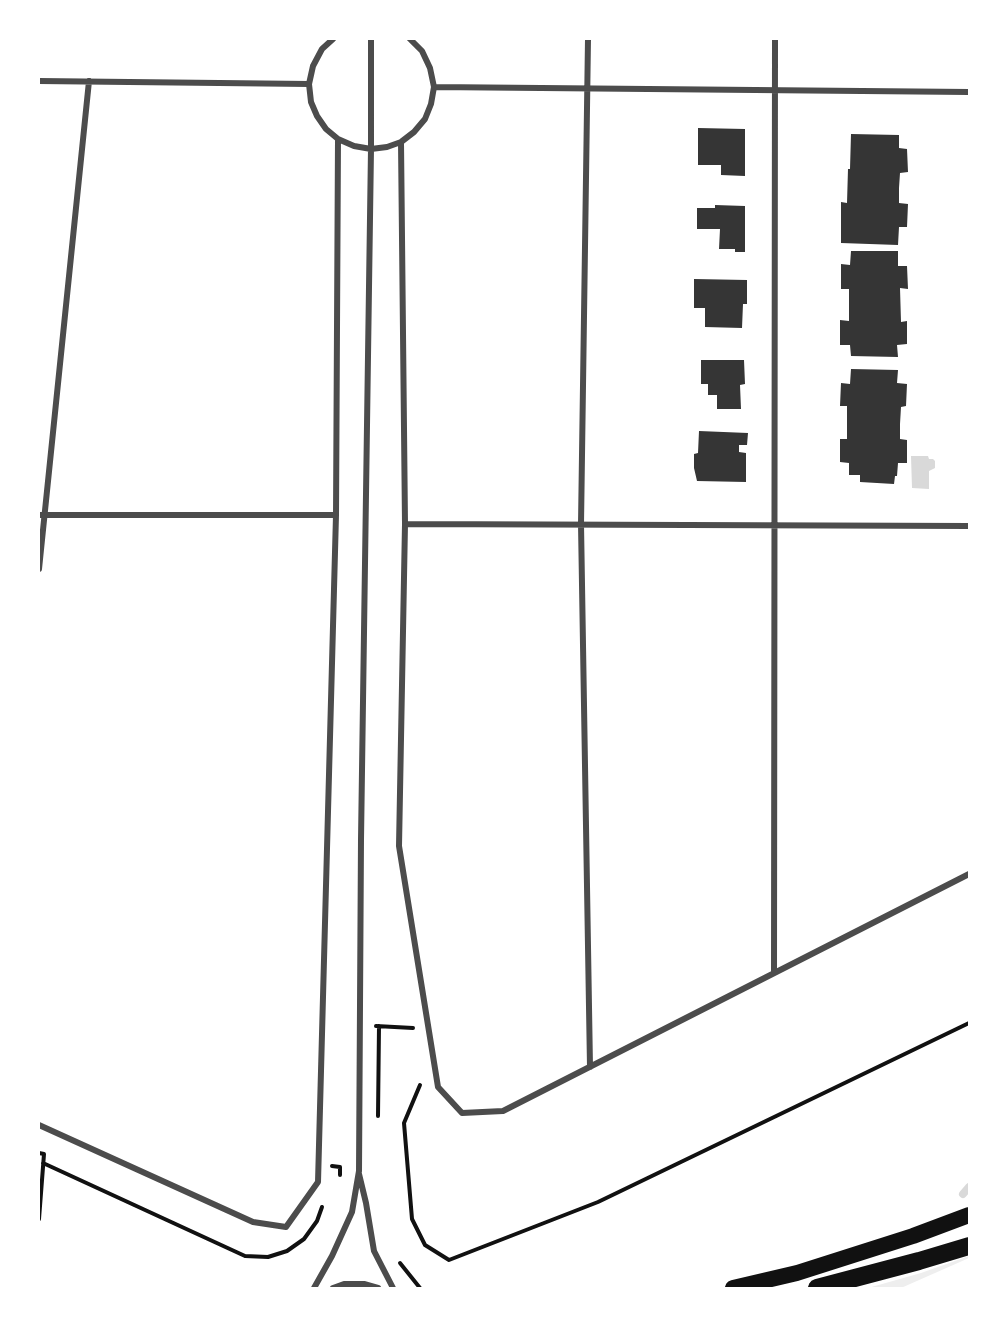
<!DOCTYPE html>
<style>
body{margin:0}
#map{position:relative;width:1008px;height:1327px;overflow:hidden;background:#fff;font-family:Lato,sans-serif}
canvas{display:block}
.frame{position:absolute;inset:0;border:40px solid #fff;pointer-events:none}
</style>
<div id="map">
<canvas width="1008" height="1327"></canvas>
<div class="frame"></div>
</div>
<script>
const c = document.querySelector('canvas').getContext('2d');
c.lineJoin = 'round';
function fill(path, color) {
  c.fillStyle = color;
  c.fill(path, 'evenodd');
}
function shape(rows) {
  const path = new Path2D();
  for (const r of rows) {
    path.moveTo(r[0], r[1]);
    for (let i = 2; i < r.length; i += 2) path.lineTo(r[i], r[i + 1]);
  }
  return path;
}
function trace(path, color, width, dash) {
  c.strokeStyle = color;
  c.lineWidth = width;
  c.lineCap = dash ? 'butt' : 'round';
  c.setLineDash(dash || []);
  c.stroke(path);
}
fill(shape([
 [969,1256,969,1258,901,1288,868,1288,921,1273]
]), '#eee');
fill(shape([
 [911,456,928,456,929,459,933,459,935,461,935,468,929,471,929,489,912,488]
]), '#d9d9d9');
trace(shape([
 [963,1194,969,1187]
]), '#d9d9d9', 8);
fill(shape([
 [698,128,745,129,745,176,721,175,721,165,698,165],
 [851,134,899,135,899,148,907,149,908,172,900,173,899,188,899,203,908,204,907,227,899,227,898,245,841,243,841,202,847,203,848,169,850,169],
 [715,205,745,206,745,252,735,252,735,249,719,249,720,229,697,229,697,208,715,208],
 [851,251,898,251,898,266,907,266,908,289,900,288,901,322,907,321,907,344,897,345,898,357,851,356,850,345,840,345,840,320,849,321,849,289,841,289,841,264,850,265],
 [694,279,747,280,747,304,743,304,742,328,705,327,705,308,694,308],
 [701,360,744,360,745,384,740,385,741,409,717,409,717,395,708,395,708,384,701,384],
 [851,369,898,370,897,383,907,384,906,406,901,407,900,424,900,439,907,440,907,463,898,463,897,476,895,476,894,484,860,482,860,475,849,475,849,463,840,462,840,439,847,439,847,406,840,406,841,383,850,384],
 [699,431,748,433,747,445,739,445,739,452,746,453,746,482,697,481,694,468,694,454,698,453]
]), '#353535');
trace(shape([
 [376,1026,413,1028],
 [420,1085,404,1123,412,1219,425,1245,449,1260,598,1202,969,1023],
 [378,1116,379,1026],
 [39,1153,44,1154,39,1219],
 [43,1163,245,1256,268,1257,287,1251,304,1239,317,1221,322,1207],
 [332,1166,340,1167,340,1175],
 [400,1263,420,1288]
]), '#111', 4);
trace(shape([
 [333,39,322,49,313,66,309,84,311,102,317,116,326,129,338,139,354,146,371,149,387,147,401,142,414,132,425,119,431,104,434,87,430,68,422,51,410,39],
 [588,39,581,524,590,1067],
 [39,81,309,84],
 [434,87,969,92],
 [401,142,405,524,399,846,438,1087,462,1113,503,1111,969,874],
 [39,515,336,515],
 [405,524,969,526],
 [39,569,89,81],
 [774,973,775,39],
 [39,1125,253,1222,286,1227,318,1182,336,515,338,139],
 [359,1174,366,1203,374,1251,393,1288],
 [314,1288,332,1256,352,1212,359,1171,361,839,371,149,371,39],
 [333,1288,344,1284,364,1284,378,1288]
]), '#4c4c4c', 6);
trace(shape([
 [733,1288,797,1273,913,1236,969,1215]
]), '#111', 16);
trace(shape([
 [817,1288,919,1261,969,1246]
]), '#111', 18);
</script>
